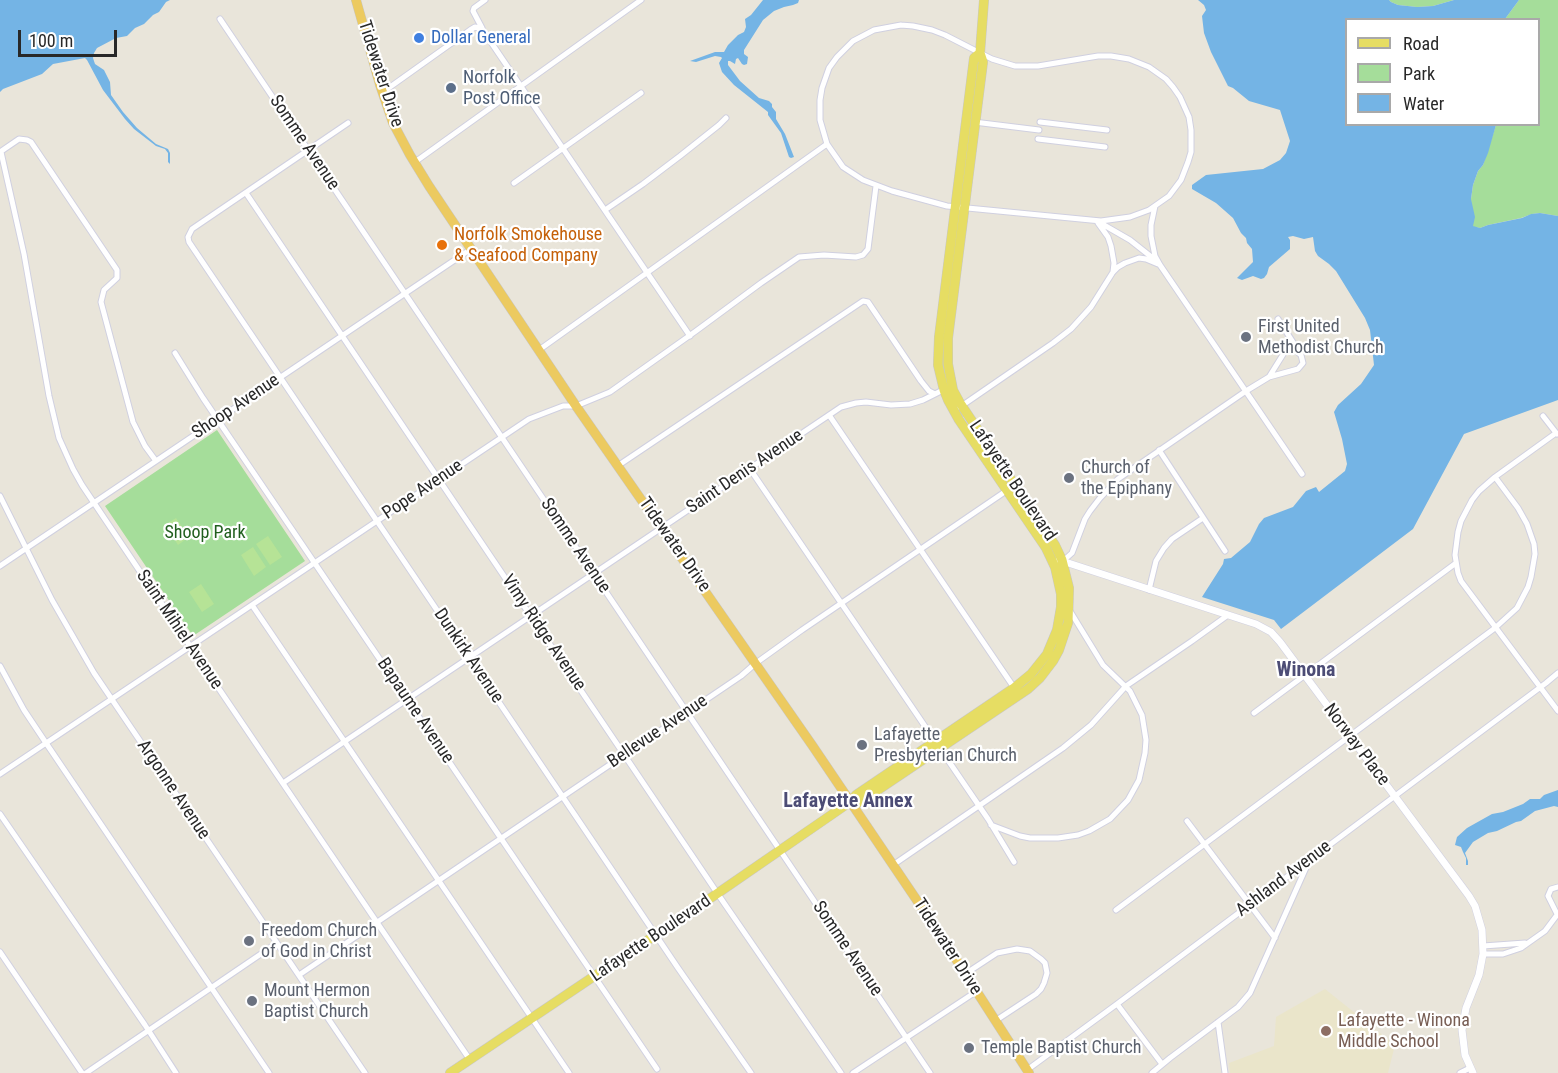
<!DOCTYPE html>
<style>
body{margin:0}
#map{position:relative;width:1558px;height:1073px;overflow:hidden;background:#e9e5da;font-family:"Roboto Condensed",sans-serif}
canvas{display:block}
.legend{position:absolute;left:1345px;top:18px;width:195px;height:108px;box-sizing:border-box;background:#fff;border:2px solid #a9a9a9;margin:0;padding:8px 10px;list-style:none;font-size:18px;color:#282828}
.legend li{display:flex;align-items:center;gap:12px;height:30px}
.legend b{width:30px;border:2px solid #a9a9a9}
.scale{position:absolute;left:18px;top:30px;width:99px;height:27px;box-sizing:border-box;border:3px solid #282828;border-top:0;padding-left:8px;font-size:18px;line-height:21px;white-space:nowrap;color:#282828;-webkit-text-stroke:4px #fff;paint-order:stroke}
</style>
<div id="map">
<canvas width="1558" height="1073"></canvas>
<ul class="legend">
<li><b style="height:8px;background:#e6dd63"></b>Road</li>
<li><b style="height:16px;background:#a5dd9a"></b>Park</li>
<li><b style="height:16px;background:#74b4e5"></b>Water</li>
</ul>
<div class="scale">100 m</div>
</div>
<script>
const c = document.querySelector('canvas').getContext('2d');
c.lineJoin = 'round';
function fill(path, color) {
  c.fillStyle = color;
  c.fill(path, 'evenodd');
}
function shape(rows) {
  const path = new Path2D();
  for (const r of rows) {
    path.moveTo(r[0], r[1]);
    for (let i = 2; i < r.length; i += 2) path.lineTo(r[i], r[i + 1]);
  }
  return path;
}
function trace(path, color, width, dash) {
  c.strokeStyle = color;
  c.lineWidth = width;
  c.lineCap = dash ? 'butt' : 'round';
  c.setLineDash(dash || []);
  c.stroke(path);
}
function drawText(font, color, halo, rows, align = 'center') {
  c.font = font + ' "Roboto Condensed",sans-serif';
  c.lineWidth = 4.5;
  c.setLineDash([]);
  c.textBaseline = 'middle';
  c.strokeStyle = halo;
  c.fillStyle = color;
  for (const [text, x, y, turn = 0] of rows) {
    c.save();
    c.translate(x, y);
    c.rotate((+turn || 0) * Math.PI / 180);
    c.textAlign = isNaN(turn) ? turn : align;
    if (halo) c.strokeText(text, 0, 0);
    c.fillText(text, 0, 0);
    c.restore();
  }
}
fill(shape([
 [1325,989,1395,1045,1388,1073,1230,1073,1229,1063,1274,1046,1276,1017]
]), '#eae5ca');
fill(shape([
 [1389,0,1454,0,1433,6,1417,7,1398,5,1391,2],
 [1519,0,1558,0,1558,216,1540,213,1532,214,1521,218,1488,225,1480,228,1474,227,1472,226,1471,199,1473,185,1478,171,1483,165,1496,125,1538,124,1538,20,1505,19],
 [217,430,305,561,193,636,105,506]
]), '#a5dd9a');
fill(shape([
 [176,518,189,537,178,545,165,525],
 [268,536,282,557,270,565,256,544],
 [253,547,266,567,254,576,241,555],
 [201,584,214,604,202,612,189,592]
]), '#b6e396');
fill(shape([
 [0,0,170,0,166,2,159,12,153,15,144,24,135,28,127,36,116,38,97,48,94,53,93,58,95,64,104,70,110,82,111,95,123,112,137,128,156,144,168,149,170,153,170,164,168,162,168,153,165,149,156,146,134,129,125,119,103,90,87,60,85,58,53,64,42,74,3,89,0,92],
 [763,0,799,0,798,3,793,5,784,7,774,11,763,20,744,50,744,54,748,57,747,64,744,65,742,64,738,58,736,59,735,64,730,61,728,61,728,65,740,81,759,98,769,101,772,104,772,107,776,112,776,119,785,134,794,157,791,158,789,157,781,133,768,115,768,112,734,85,722,72,719,63,722,58,721,57,715,56,696,62,690,61,715,52,724,52,728,45,738,35,744,32,746,27,745,19,751,15],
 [1198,0,1389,0,1391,2,1398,5,1417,7,1433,6,1454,0,1519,0,1505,19,1346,20,1346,124,1496,125,1488,153,1483,165,1478,171,1473,185,1471,199,1475,217,1473,226,1480,228,1488,225,1522,218,1531,214,1540,213,1558,216,1558,400,1464,434,1413,529,1281,629,1274,620,1202,597,1223,564,1224,559,1231,558,1250,542,1259,524,1264,518,1293,507,1306,491,1316,487,1319,492,1345,471,1347,464,1342,439,1334,412,1338,405,1361,384,1374,365,1370,330,1365,318,1336,271,1329,264,1318,256,1315,251,1313,237,1304,239,1293,236,1288,237,1290,240,1290,249,1269,267,1267,274,1264,278,1261,279,1253,276,1242,280,1237,278,1253,262,1252,249,1247,243,1246,238,1241,233,1233,218,1216,203,1192,189,1192,185,1206,175,1263,169,1280,160,1286,153,1290,141,1280,110,1249,101,1233,88,1228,86,1211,52,1204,33,1202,16,1206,10,1204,5],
 [1558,790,1558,807,1554,806,1535,811,1521,821,1516,822,1497,831,1488,833,1473,842,1465,853,1468,861,1468,865,1466,865,1466,858,1463,852,1461,847,1455,845,1457,837,1467,828,1492,814,1503,812,1523,804,1530,799,1540,799,1544,795]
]), '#74b4e5');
const minor = shape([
 [220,19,930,1073],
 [901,25,913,26,932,30,945,35,992,59,1015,66,1038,66,1098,56,1111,56,1129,59,1149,67,1166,79,1173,87,1180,97,1189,117,1191,130,1191,152,1188,162,1181,180,1169,196,1149,210,1130,217,1101,221,947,206,892,191,863,180,843,167,827,144,820,120,820,100,822,88,829,68,837,57,853,41,874,30,901,25],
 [482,28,473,11,474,8,485,0],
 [383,92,470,30,475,27,482,29,690,336],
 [974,122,1039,130],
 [1040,122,1107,130],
 [348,123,192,229,188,237,189,242,678,968,751,1073],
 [1038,139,1105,147],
 [0,152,19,139,27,140,31,142,117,270,117,278,104,290,101,302,133,422,145,446,156,461],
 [1,152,24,254,49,396,59,438,73,469,82,485,190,646,470,1060],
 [415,162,641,0],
 [514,183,641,93],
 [246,193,724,903,841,1073],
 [1155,206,1151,225,1151,236,1155,256,1160,265,1302,474],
 [605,210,643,184,680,156,719,125,726,118],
 [1097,221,1130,240,1154,259],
 [1098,223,1108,237,1111,246,1114,263,1113,272],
 [1278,319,1298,350],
 [539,350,827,144],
 [175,353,203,398,657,1069],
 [960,407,1053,343,1071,329,1091,307,1113,272,1118,267,1125,263,1139,258,1146,259,1158,264],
 [829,415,1015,689],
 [1543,416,1557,434],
 [1556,433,1495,477,1479,491,1472,500,1461,521,1458,532,1455,555,1458,573,1461,581,1558,711],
 [1159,450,1225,551],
 [619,465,863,301,868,302,921,381,929,391,935,394],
 [750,469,988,819,1014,862],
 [0,496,52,600,94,673,365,1073],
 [1063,561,1072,553,1085,519,1090,511,1100,498,1118,479,1246,391,1269,377,1284,353,1287,350,1295,350,1301,355,1303,363,1298,369,1269,377],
 [0,566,471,249],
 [1149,590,1156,561,1164,548,1172,539,1203,518],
 [252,605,569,1073],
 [0,666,24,710,46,743,269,1073],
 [1254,713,1456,563],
 [0,774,529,419,563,406,576,406,610,392,696,331,761,283,799,257,824,255,856,257,863,255,868,249,876,186],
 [283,783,841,407,856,403,866,402,891,405,910,404,923,400,945,389],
 [0,814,145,1025,176,1073],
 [1187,821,1275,938],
 [991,825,1020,836,1030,838,1058,838,1078,835,1089,831,1110,819,1128,800,1139,780,1145,753,1146,740,1142,715,1130,691,1103,665,1070,611],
 [893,865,1063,748,1091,725,1126,686,1192,641,1228,615],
 [1116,910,1495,628,1517,608,1528,587,1531,577,1535,554,1534,544,1527,524,1518,508,1495,477],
 [1557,914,1548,896,1551,889,1558,887],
 [1483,946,1525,943],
 [0,952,82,1073],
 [1483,954,1503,954,1521,948,1545,931,1557,915],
 [965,974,997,953,1017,949,1030,951,1041,959,1045,963,1047,973,1044,983,1041,989,1036,994,995,1021],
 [299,975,741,676,756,663,802,630,1009,489],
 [1117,1004,1162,1064],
 [1218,1022,1225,1073],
 [1027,1070,1117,1004,1546,683,1558,673],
 [86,1073,277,943],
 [853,1073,977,991],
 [1152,1073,1170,1058,1238,1007,1250,993,1309,861],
 [1460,1073,1470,1068]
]);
const tertiary = shape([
 [1059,560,1256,624,1271,632,1280,642,1469,896,1475,906,1482,930,1483,954,1479,975,1466,1008,1462,1030,1465,1055,1473,1073]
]);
const primary = shape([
 [850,802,860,802,1028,689,1040,678,1053,661,1059,650,1068,623,1069,588,1062,560,1055,545,960,403,953,390,948,364,948,338,983,62,980,53,984,0],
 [450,1073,718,893,850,802,856,795,1014,688,1031,674,1047,654,1057,630,1061,607,1061,594,1055,567,1046,548,959,420,948,400,944,390,938,365,939,337,974,58,980,53]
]);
const trunk = shape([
 [356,0,380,85,393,123,410,155,429,186,576,406,812,745,943,939,1029,1073]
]);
trace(minor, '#d0d0e0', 7);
trace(tertiary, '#d0d0e0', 8);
trace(primary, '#c7c7c7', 10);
trace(trunk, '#c7c7c7', 10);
trace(minor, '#fff', 5);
trace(tertiary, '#fff', 7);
trace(primary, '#e6dd63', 9);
trace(trunk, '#ecca60', 9);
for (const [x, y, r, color] of [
 [419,38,6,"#3f7fe0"],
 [451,88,6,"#5c6f8a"],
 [442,245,6,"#e8710a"],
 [1246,337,6,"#6b7280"],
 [1069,478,6,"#6b7280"],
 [862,745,6,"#6b7280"],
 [249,941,6,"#6b7280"],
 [252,1001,6,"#6b7280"],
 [1326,1031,6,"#8d6e63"],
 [969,1048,6,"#6b7280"]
]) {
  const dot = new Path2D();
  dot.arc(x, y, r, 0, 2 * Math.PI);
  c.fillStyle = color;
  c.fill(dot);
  trace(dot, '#fff', 2);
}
drawText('18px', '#366cbe', '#fff', [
 ["Dollar General",431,38]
], 'left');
drawText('18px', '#282828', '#fff', [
 ["Tidewater Drive",380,74,72],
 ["Somme Avenue",304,143,56],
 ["Shoop Avenue",236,407,-34],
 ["Saint Denis Avenue",745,472,-34],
 ["Lafayette Boulevard",1012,481,56],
 ["Pope Avenue",423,490,-34],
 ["Tidewater Drive",674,545,55],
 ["Somme Avenue",575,546,56],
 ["Saint Mihiel Avenue",179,630,56],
 ["Vimy Ridge Avenue",543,633,56],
 ["Dunkirk Avenue",468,656,56],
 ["Bapaume Avenue",415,711,56],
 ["Bellevue Avenue",658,732,-34],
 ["Norway Place",1356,745,53],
 ["Argonne Avenue",173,790,56],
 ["Ashland Avenue",1284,879,-37],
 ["Lafayette Boulevard",651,939,-34],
 ["Tidewater Drive",947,947,57],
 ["Somme Avenue",847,949,56]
]);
drawText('18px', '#4e5e75', '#fff', [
 ["Norfolk",463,78],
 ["Post Office",463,99]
], 'left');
drawText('18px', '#c56008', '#fff', [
 ["Norfolk Smokehouse",454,235],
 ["& Seafood Company",454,256]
], 'left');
drawText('18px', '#5b616d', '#fff', [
 ["First United",1258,327],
 ["Methodist Church",1258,348],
 ["Church of",1081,468],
 ["the Epiphany",1081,489],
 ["Lafayette",874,735],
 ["Presbyterian Church",874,756],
 ["Freedom Church",261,931],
 ["of God in Christ",261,952],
 ["Mount Hermon",264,991],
 ["Baptist Church",264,1012],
 ["Temple Baptist Church",981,1048]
], 'left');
drawText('18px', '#215f1e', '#fff', [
 ["Shoop Park",205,533]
]);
drawText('18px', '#785e54', '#fff', [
 ["Lafayette - Winona",1338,1021],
 ["Middle School",1338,1042]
], 'left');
drawText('bold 20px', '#4c4c75', '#fff', [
 ["Winona",1306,671],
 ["Lafayette Annex",848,802]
]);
</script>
